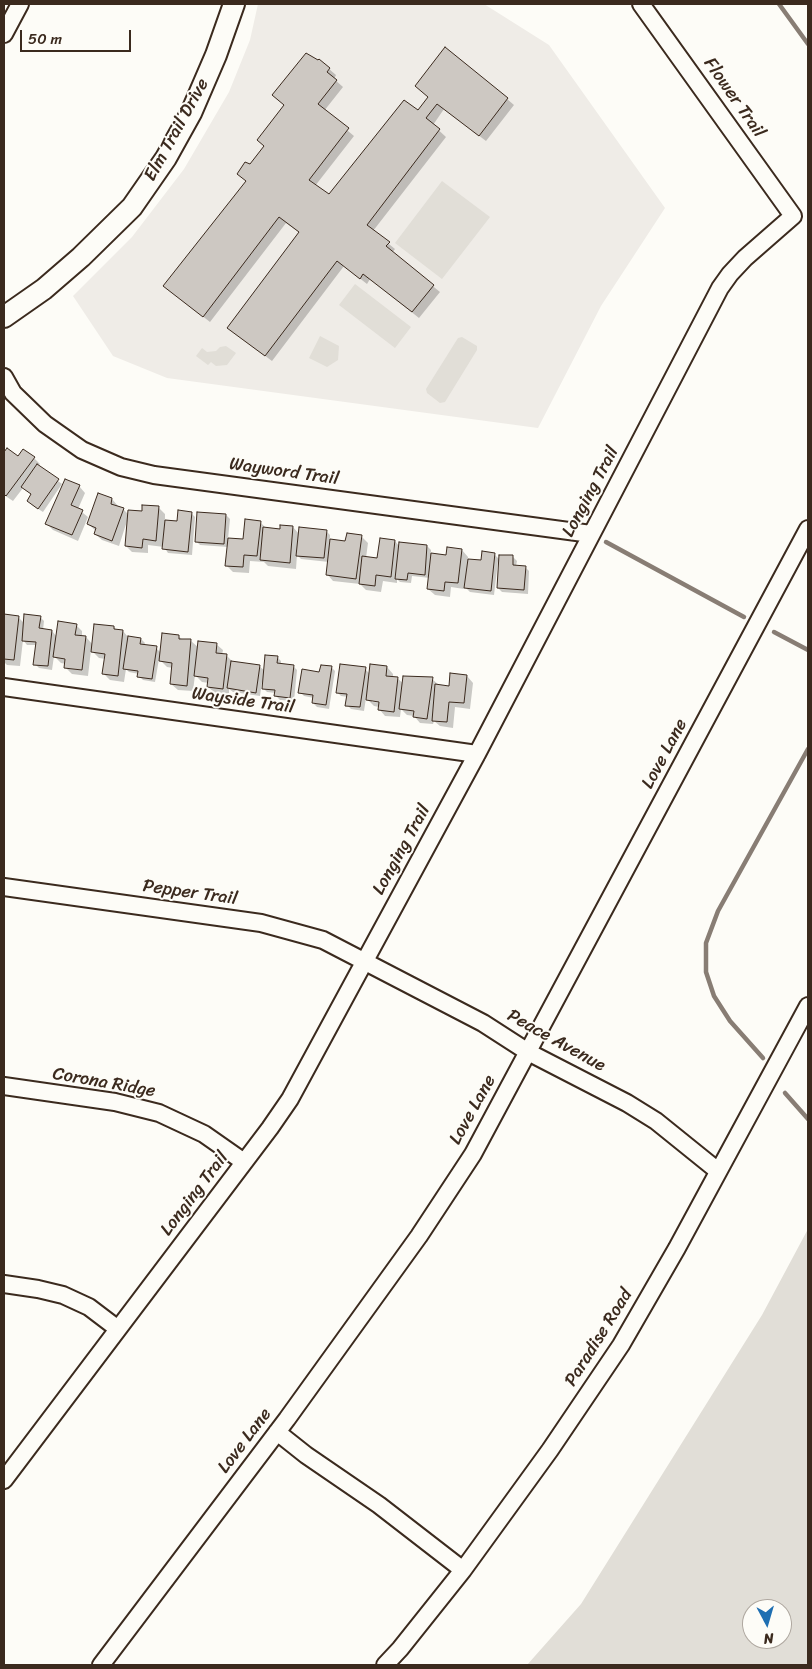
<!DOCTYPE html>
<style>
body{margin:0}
#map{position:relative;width:812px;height:1669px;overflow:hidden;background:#fdfcf7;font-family:Sriracha,sans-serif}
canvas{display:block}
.frame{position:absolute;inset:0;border:5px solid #3b2a1e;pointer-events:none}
.north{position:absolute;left:742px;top:1599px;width:50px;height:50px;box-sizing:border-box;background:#fdfcf7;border:1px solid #afa8a0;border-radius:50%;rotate:174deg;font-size:14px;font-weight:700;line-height:20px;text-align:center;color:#3b2a1e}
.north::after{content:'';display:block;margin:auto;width:18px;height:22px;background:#1f6fb2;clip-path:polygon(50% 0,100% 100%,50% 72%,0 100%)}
.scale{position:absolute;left:20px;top:30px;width:111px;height:22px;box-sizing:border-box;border:2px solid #3b2a1e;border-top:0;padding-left:6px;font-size:15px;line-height:18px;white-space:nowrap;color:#3b2a1e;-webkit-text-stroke:4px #fdfcf7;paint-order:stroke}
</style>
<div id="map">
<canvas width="812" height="1669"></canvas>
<div class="frame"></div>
<div class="north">N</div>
<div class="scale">50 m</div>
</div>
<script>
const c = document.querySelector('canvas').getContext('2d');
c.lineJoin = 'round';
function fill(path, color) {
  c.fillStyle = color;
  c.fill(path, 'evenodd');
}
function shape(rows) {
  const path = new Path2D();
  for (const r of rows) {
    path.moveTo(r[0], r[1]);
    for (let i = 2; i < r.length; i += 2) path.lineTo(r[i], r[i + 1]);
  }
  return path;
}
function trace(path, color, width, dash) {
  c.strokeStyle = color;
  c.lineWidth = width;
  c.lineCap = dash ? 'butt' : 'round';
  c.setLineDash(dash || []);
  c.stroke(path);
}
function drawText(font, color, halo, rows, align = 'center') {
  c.font = font + ' Sriracha,sans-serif';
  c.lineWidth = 4;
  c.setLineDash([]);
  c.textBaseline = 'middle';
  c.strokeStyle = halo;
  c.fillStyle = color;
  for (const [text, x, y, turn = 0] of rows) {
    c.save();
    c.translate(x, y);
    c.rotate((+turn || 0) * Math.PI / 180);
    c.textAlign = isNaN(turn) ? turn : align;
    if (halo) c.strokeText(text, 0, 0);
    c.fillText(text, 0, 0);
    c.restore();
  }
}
fill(shape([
 [258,4,484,4,549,45,665,208,601,306,538,428,167,378,113,356,73,296,132,237,184,169,229,92,250,40]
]), '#efece7');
fill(shape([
 [442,181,490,217,442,279,395,243],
 [355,284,411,327,395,348,339,305],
 [320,336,339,346,338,360,327,367,309,358],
 [462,337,477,346,477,350,445,402,440,403,427,393,426,389,458,338],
 [226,346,236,353,227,365,216,366,211,362,208,365,196,356,202,348,207,352,216,351,220,347],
 [808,1229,808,1665,527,1665,581,1604,762,1315],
 [752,1609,782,1609,782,1639,752,1639]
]), '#e1ded7');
fill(shape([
 [329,69,336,75,334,79,343,87,324,111,354,136,315,186,330,196,418,112,429,97,507,99,514,105,486,141,444,109,433,125,446,137,373,231,395,249,392,253,440,292,419,318,370,279,367,284,344,266,272,361,228,328,300,233,286,223,210,322,164,286,247,182,250,166],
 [8,449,18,457,34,458,40,464,38,466,62,484,43,512,32,505,32,495,23,488,13,501,4,495,4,455],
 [79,486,85,493,78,509,88,517,78,541,53,530,46,523],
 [112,499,118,506,118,507,123,509,129,515,143,512,144,506,159,508,165,514,165,521,178,523,191,513,195,517,192,555,168,553,164,547,148,545,148,553,132,552,126,546,127,521,119,546,102,540,95,534,96,531,88,524],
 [226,515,230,519,228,539,244,541,260,522,267,529,281,530,293,527,299,534,326,531,330,535,330,540,346,543,361,536,368,543,366,558,379,559,395,541,399,546,427,546,431,550,431,555,447,557,448,549,462,550,468,557,468,560,482,562,494,554,500,560,513,557,517,561,516,566,525,567,529,571,528,594,502,592,498,588,500,562,498,561,494,595,470,592,465,587,464,589,451,587,450,597,435,595,428,589,430,578,412,576,411,583,400,582,397,579,397,583,383,581,381,592,366,590,360,584,333,581,327,574,329,562,301,559,297,555,296,569,268,566,264,562,250,561,249,573,233,572,226,565,228,547,200,545,196,541],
 [4,615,18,617,24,623,40,617,44,621,43,630,52,631,57,637,76,625,82,631,82,637,86,637,93,645,114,627,117,631,123,631,128,637,141,639,145,643,144,646,156,648,161,653,178,636,183,640,191,641,199,648,216,644,223,650,222,655,226,655,233,662,259,666,265,671,277,657,281,661,281,665,293,666,297,670,294,701,280,700,276,696,276,693,267,692,263,688,264,682,262,682,260,696,233,692,229,689,229,694,215,693,208,687,209,683,202,682,195,675,193,691,178,690,171,684,173,668,167,667,159,659,155,682,143,680,139,676,139,674,129,672,126,669,124,682,110,680,104,674,106,659,99,658,91,650,88,676,72,674,66,668,66,664,61,663,54,656,52,670,39,668,35,664,36,645,27,645,23,640,20,666,7,665,4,662],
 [331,667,335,671,329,709,317,707,313,703,314,698,304,696,300,692],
 [387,667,393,674,393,678,397,678,404,684,432,679,439,685,450,687,467,676,473,683,470,709,455,707,453,728,440,726,434,721,433,724,420,723,414,716,407,715,401,709,400,717,385,716,379,709,379,707,374,706,366,698,364,711,351,709,347,705,348,697,341,696,337,692,365,669,370,674],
 [372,700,385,703,372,702]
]), '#0003');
trace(shape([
 [779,4,808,44],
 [606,542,744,617],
 [774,632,808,650],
 [763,1058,730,1021,714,996,706,972,706,943,718,911,808,749],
 [785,1093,808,1119]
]), '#887d74', 4.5);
const building = shape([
 [445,47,508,98,479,136,437,104,426,118,440,129,367,225,390,242,386,246,434,285,412,312,363,274,360,279,337,261,265,356,227,328,299,232,279,217,203,317,163,286,246,181,237,174,245,162,250,164,264,146,257,140,284,105,272,95,306,53,318,60,319,59,330,68,327,72,337,80,318,104,349,128,309,180,329,194,404,100,418,110,428,97,415,86,445,47],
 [7,448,18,456,23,449,35,457,6,496,4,494,4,452,7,448],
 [37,464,59,479,38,509,27,501,31,494,21,487,37,464],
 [65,479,80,485,71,505,83,510,72,535,45,524,65,479],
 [98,493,112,498,111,504,124,508,112,541,94,534,96,528,87,524,98,493],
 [142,505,159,506,156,541,143,539,142,548,125,546,128,510,142,511,142,505],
 [178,510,192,512,188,552,162,549,165,520,177,521,178,510],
 [197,512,226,514,224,544,195,542,197,512],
 [245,519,261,521,257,556,244,555,243,567,225,566,228,538,243,539,245,519],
 [280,525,293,526,290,563,260,560,263,527,280,529,280,525],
 [299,527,327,530,324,558,296,556,299,527],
 [347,533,362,535,356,579,326,575,330,539,345,541,347,533],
 [380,538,395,540,391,577,376,575,375,586,359,584,362,556,377,558,380,538],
 [399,542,427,545,425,575,408,573,407,580,395,579,399,542],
 [447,547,462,549,458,583,445,582,444,591,427,589,431,553,446,555,447,547],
 [482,551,495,553,491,591,464,588,468,559,481,560,482,551],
 [499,555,513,555,513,565,526,566,524,590,497,588,499,555],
 [4,614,19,616,14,660,4,659,4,614],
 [24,614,41,616,39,628,52,630,48,666,33,665,36,642,22,641,24,614],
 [58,621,77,624,75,635,86,636,82,670,64,668,65,659,53,657,58,621],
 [94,624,114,626,114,629,123,630,118,676,102,674,105,654,91,652,94,624],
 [162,633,179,635,179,639,191,639,187,686,170,684,172,663,159,661,162,633],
 [128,636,141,638,140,644,157,646,152,679,137,677,138,671,123,669,128,636],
 [198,641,217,643,216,653,227,654,223,689,207,687,208,678,194,676,198,641],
 [265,655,278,656,277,663,294,665,290,698,274,696,275,690,262,689,265,655],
 [231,661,260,665,256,693,227,688,231,661],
 [340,664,366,667,360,707,345,706,347,694,336,693,340,664],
 [370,664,387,666,386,676,398,677,394,712,378,710,379,702,366,700,370,664],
 [321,665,332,666,326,705,312,703,313,695,298,693,302,669,319,672,321,665],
 [450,673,467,675,464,703,449,702,447,722,432,721,435,684,449,686,450,673],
 [403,676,433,677,427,719,413,717,414,711,399,709,403,676]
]);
fill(building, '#cdc8c2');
trace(building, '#3b2a1e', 1);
const minor = shape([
 [4,34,20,4],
 [4,377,13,393,45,424,82,450,121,467,154,475,591,534],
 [4,687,477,754],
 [4,887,261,923,323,940,483,1023,528,1052,627,1103,656,1121,718,1171],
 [4,1086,115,1102,159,1113,204,1134,244,1162],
 [4,1284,38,1289,63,1295,89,1307,118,1329],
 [277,1432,306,1455,379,1505,463,1570],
 [4,1480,270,1128,290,1099,477,754,720,288,730,274,745,258,793,216,641,4],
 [101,1665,287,1419,419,1236,473,1154,808,529],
 [385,1665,400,1649,463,1570,550,1450,621,1345,677,1248,808,1006]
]);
const tertiary = shape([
 [4,317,44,289,81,257,132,207,166,158,191,113,216,55,234,4]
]);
trace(minor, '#3b2a1e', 20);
trace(tertiary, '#3b2a1e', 24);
trace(minor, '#fdfcf7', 16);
trace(tertiary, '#fdfcf7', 20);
drawText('18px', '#3b2a1e', '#fdfcf7', [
 ["Flower Trail",734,98,55],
 ["Elm Trail Drive",177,130,-61],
 ["Wayword Trail",284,472,8],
 ["Longing Trail",591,492,-62],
 ["Wayside Trail",243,701,8],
 ["Love Lane",665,754,-62],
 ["Longing Trail",402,850,-61],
 ["Pepper Trail",190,893,8],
 ["Peace Avenue",556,1041,29],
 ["Corona Ridge",104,1083,10],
 ["Love Lane",473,1110,-61],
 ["Longing Trail",195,1194,-53],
 ["Paradise Road",599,1338,-58],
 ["Love Lane",245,1441,-53]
]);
</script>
